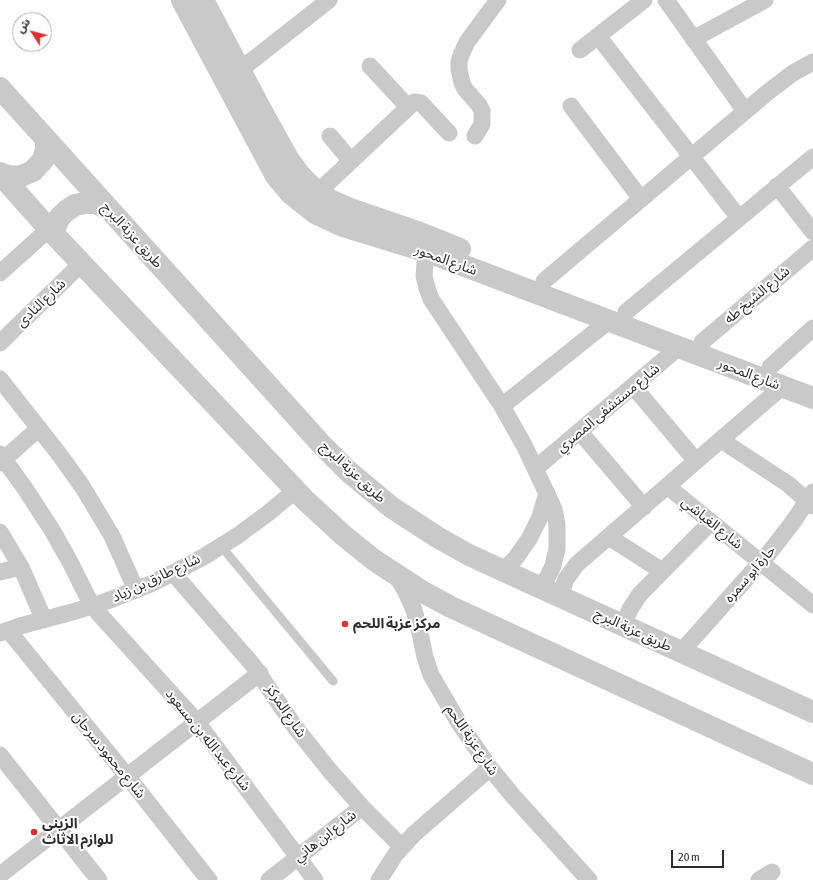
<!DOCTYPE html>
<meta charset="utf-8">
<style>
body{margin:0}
#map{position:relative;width:813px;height:880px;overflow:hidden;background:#fff;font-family:"Asap Condensed","Noto Sans Arabic",sans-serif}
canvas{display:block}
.north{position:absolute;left:12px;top:12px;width:40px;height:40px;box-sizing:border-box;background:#fff;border:1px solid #ababab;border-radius:50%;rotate:306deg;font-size:11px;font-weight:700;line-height:16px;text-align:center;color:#2c2c2c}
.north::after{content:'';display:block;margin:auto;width:14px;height:18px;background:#e32e32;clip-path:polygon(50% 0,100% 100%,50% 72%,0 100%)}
.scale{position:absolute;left:671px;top:850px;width:53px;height:18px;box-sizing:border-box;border:2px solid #2c2c2c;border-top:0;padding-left:5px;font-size:12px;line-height:14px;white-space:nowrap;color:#2c2c2c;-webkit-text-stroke:3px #fff;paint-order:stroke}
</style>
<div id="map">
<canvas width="813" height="880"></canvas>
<div class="north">ش</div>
<div class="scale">20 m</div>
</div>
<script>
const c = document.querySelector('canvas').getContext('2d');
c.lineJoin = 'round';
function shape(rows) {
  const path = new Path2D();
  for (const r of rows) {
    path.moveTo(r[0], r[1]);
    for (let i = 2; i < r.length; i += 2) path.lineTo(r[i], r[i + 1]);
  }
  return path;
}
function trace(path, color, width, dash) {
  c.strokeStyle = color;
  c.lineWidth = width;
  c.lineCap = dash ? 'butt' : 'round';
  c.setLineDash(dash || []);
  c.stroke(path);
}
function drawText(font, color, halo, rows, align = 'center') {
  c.font = font + ' "Asap Condensed","Noto Sans Arabic",sans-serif';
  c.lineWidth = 4;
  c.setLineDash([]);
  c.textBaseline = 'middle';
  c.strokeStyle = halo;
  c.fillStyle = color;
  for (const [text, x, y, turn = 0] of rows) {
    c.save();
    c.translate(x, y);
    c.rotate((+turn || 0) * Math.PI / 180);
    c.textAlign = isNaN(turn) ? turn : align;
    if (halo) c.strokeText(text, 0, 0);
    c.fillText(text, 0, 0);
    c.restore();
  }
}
trace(shape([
 [221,546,333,681]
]), '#c9c9c9', 9);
trace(shape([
 [666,0,745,111],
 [598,36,739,218],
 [693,39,765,0],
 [580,50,644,0],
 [370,66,408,107],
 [240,70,329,0],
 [571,106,641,199],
 [330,136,351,161],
 [475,136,482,124,482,111,479,105,465,89,462,83,459,69,459,62,461,55,467,42,498,0],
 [777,186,813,232],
 [318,192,414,102,421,103,449,133],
 [428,252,425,264,424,276,427,288,431,299,502,406,525,447,554,509,557,525,557,549,553,566,542,588],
 [0,273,49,229],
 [544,281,768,92,793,73,813,62],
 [626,312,813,157],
 [702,342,813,248],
 [0,343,82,263],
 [770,367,813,328],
 [0,379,59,454,82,486,112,536,136,590],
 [633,386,696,461],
 [502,406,610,320],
 [580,432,644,507],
 [721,440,788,484,813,506],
 [0,454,24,487,52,530,69,560,92,606,197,722,315,880],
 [0,463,39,428],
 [536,468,679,347],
 [667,486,813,605],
 [0,532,21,567,44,620],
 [609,537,662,571],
 [503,570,515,559,529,539,540,517,547,493],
 [0,572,21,567],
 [173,573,253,665,295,727,330,771,362,807,402,847],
 [396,575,406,592,414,610,419,629,425,657,431,675,459,723,490,768,513,796,589,880],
 [560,596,566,579,577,564,783,386],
 [623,625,630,609,640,594,711,522],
 [8,630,127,776,209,880],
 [0,633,20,626,76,611,107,601,148,585,173,573,205,556,237,536,267,514,296,490],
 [681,652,769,553,793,522,813,492],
 [0,755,99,880],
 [0,875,260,673],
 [269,880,362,807],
 [379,880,395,855,414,834,490,768],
 [759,880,772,872]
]), '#c9c9c9', 17);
trace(shape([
 [182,0,276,176,291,194,315,213,343,226,428,252,813,398],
 [203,0,260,108,289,160,299,174,311,186,330,200,350,209,420,233,460,249],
 [0,88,322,445,348,471,391,507,437,537,469,555,813,712],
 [0,173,8,176,19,177,33,171,43,160,46,150,46,140],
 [0,174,49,229,305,500,343,535,374,560,423,592,451,607,813,774],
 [53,233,59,218,66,211,75,205,85,203,95,203,109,209]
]), '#c9c9c9', 22);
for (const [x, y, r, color] of [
 [345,624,4,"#e32e32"],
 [34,832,4,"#e32e32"]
]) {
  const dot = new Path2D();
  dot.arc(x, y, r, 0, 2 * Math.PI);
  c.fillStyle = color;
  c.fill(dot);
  trace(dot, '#fff', 1.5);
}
drawText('14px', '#2c2c2c', '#fff', [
 ["طريق عزبة البرج",132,235,48],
 ["شارع المحور",446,260,20],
 ["شارع الشيخ طه",757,295,-40],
 ["شارع النادى",41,303,-44],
 ["شارع المحور",749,374,21],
 ["شارع مستشفى المصري",608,408,-40],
 ["طريق عزبة البرج",353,472,43],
 ["شارع الغباشي",712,523,39],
 ["حارة ابو سمره",750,574,-49],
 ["شارع طارق بن زياد",156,578,-25],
 ["طريق عزبة البرج",633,630,25],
 ["شارع المركز",286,711,56],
 ["شارع عبد الله بن مسعود",208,740,51],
 ["شارع عزبة اللحم",472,740,56],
 ["شارع محمود سرحان",109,755,51],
 ["شارع ابن هاني",325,836,-38]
]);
drawText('bold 14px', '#2c2c2c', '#fff', [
 ["مركز عزبة اللحم",353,624],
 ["الزينى",42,824],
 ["للوازم الاثاث",42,840]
], 'left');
</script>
